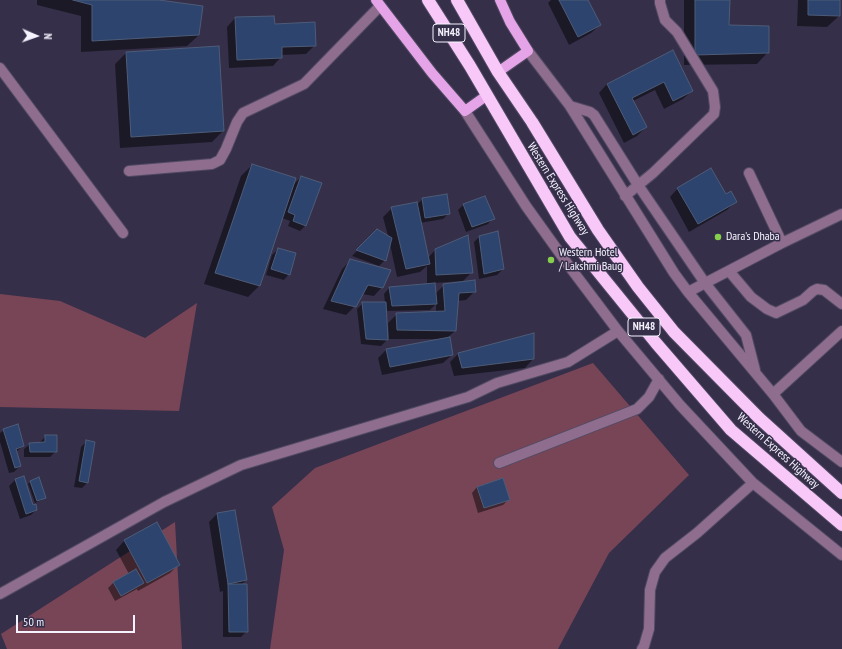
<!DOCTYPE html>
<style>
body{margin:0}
#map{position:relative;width:842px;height:649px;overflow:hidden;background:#362f4a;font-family:"PT Sans Narrow",sans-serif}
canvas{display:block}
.north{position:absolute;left:16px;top:16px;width:40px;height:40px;-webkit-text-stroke:3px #362f4a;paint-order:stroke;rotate:92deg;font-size:11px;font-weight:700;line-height:16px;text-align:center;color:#f5f3fe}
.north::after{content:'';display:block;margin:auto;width:14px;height:18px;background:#f5f3fe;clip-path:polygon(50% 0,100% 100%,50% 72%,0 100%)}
.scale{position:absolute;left:16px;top:615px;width:119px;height:18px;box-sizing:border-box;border:2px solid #f5f3fe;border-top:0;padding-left:5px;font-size:12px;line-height:14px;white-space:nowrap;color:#f5f3fe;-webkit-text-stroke:3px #362f4a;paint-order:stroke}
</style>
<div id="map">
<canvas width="842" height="649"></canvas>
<div class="north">N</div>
<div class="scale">50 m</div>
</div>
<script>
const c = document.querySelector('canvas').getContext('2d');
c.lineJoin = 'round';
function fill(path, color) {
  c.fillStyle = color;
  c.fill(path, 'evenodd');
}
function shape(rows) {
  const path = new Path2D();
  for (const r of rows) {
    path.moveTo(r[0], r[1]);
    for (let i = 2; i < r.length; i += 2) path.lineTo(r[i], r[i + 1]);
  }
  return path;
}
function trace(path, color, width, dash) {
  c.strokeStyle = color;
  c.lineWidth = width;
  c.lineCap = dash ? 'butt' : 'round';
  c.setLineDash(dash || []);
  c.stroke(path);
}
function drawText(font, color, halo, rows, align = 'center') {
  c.font = font + ' "PT Sans Narrow",sans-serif';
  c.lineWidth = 3;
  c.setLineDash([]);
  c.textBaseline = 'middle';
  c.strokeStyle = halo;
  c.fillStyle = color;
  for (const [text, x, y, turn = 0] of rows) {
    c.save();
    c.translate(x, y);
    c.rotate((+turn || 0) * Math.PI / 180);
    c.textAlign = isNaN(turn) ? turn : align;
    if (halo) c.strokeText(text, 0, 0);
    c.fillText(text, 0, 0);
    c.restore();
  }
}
fill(shape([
 [0,294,60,301,145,338,197,303,179,411,0,407],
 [593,363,689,475,609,553,558,649,270,649,284,550,272,507,315,468],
 [175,522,182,649,7,649,1,634]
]), '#784557');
fill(shape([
 [37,0,157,0,199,35,187,46,81,52,81,16,37,5],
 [551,0,587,0,600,25,591,33,569,45,548,3],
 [684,0,728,0,728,26,768,52,757,64,684,65],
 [798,0,839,0,839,16,827,27,797,26],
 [235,18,274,25,315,45,306,54,281,55,281,57,273,66,229,68,227,27],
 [218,47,223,131,212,142,120,148,115,64,126,53],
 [672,52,692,91,683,99,664,109,655,90,633,101,646,127,637,136,624,143,599,93,607,84],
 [252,165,293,185,301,177,306,225,300,231,288,226,290,221,282,218,259,286,248,297,204,284,241,176],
 [678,188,736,201,727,210,689,232,670,197],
 [484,197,493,218,488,224,466,232,458,210,463,205],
 [423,199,449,213,443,219,420,223,428,258,435,250,472,272,463,281,434,283,435,294,444,285,475,291,466,300,457,301,455,331,447,338,452,355,443,363,382,375,378,358,386,350,437,340,437,339,389,339,388,323,397,314,436,313,436,304,430,310,385,311,387,340,381,346,361,344,357,309,363,303,385,303,384,294,389,288,427,284,427,266,420,272,397,277,390,244,385,260,379,266,352,256,377,230,388,236,383,217,392,208,416,205],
 [479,237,503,269,497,275,479,279,474,242],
 [278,249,289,274,284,280,266,275,272,255],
 [351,260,382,287,374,296,362,294,355,306,346,315,323,309,342,269],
 [458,354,533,359,525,368,454,376,450,362],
 [4,430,23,446,16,452,20,466,14,472,9,473,0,442,0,433],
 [46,436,56,451,50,457,24,457,24,449,30,444,40,443,40,442],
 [87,441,87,483,82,488,74,487,81,447],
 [23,477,32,506,36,510,31,515,20,519,9,486,15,480],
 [31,481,45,498,42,500,35,503,28,484],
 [477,487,509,499,503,505,478,513,472,493],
 [217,514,246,580,241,585,247,631,241,637,223,637,223,591,220,592,209,522],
 [157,523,179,564,170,573,138,591,137,589,115,601,108,588,113,583,129,574,116,550,124,541]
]), '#0007');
const building = shape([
 [73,0,159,0,203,6,199,35,92,41,92,5,73,0],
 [559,0,588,0,601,25,578,37,559,0],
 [695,0,730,0,729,25,769,26,769,53,695,55,695,0],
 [808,0,840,0,840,16,808,15,808,0],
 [274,16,275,24,315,22,316,46,282,47,282,58,237,60,235,17,274,16],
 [219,46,224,131,131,137,126,52,219,46],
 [673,50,693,91,673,101,664,82,632,98,647,127,633,135,607,84,673,50],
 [252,164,296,178,260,286,215,273,252,164],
 [711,168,726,194,731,191,737,202,698,224,677,188,711,168],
 [301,176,322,183,306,226,293,221,295,215,288,212,301,176],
 [447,194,450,214,425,218,422,198,447,194],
 [485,196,495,219,472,227,463,204,485,196],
 [417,202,430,264,406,269,391,207,417,202],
 [377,229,392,238,386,261,356,250,377,229],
 [498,231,504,269,484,274,479,236,498,231],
 [468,235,473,273,436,275,435,249,468,235],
 [278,248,296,253,290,275,271,269,278,248],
 [350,259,391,270,383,288,368,285,356,307,331,301,350,259],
 [475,280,476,292,459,293,456,331,397,330,396,313,445,311,443,284,475,280],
 [435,283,437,304,392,306,389,287,435,283],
 [362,302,386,302,388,340,366,339,362,302],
 [534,333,534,359,462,368,458,353,534,333],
 [450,337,453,355,390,367,386,349,450,337],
 [18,424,24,446,16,449,21,466,15,468,3,429,18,424],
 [45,435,57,435,57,452,30,452,29,443,45,442,45,435],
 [86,440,95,442,88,483,79,481,86,440],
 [24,476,33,505,36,504,37,510,26,514,15,479,24,476],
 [39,477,46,498,37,501,30,481,39,477],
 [503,478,510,500,484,508,477,487,503,478],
 [235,510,247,580,228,584,217,513,235,510],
 [157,522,180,565,147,583,124,540,157,522],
 [136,569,144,583,121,596,113,582,136,569],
 [228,584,247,584,248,632,229,632,228,584]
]);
fill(building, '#2d446e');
trace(building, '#4d5c77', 1);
const minor = shape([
 [528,51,570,106,674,273,688,292,773,394,801,431,842,462],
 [0,68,123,233],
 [570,106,590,112,594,115,638,185,705,283,746,335,755,370],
 [465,111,526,206,569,266,618,331,680,405,753,483,842,555],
 [129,171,212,164,220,160,226,149,237,122,243,113,304,84,380,6],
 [749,173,782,243],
 [625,196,653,173,714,114,715,107,713,91,677,32,665,20,660,3,660,0],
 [729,271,751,297,767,309,776,313,803,300,813,291,817,289,824,290,842,304],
 [688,292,782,243,842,214],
 [773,394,842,331],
 [499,463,637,409,649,397,659,379],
 [0,594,164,502,241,465,468,397,497,383,568,362,618,331],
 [642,649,644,646,649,629,650,590,655,572,665,558,697,533,753,483]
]);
const major = shape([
 [376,0,432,73,465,111,486,96],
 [498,72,528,51,510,22,500,0]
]);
const highway = shape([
 [428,0,470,66,570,237,656,343,731,430,842,525],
 [457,0,498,72,532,122,598,230,638,287,674,332,759,418,842,493]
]);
trace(minor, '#514a63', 12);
trace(major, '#514a63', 12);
trace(highway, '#514a63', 14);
trace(minor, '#8e6d8e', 10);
trace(major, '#e6a4e8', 10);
trace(highway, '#f8c8f8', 12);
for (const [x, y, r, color] of [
 [718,237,4,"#85cf4c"],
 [551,260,4,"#85cf4c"]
]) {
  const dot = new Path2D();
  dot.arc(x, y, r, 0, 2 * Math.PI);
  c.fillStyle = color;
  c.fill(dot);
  trace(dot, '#362f4a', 1.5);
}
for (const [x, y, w] of [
 [449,33,32],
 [644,327,32]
]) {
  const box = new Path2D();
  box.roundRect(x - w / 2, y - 9, w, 18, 3);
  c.fillStyle = '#362f4a';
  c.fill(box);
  trace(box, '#f5f3fe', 1);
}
drawText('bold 11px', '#f5f3fe', null, [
 ["NH48",449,33],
 ["NH48",644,327]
]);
drawText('12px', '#f5f3fe', '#362f4a', [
 ["Western Express Highway",558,189,58],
 ["Western Express Highway",778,451,42]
]);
drawText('12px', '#f5f3fe', '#362f4a', [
 ["Dara's Dhaba",726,237],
 ["Western Hotel",559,253],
 ["/ Lakshmi Baug",559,267]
], 'left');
</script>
